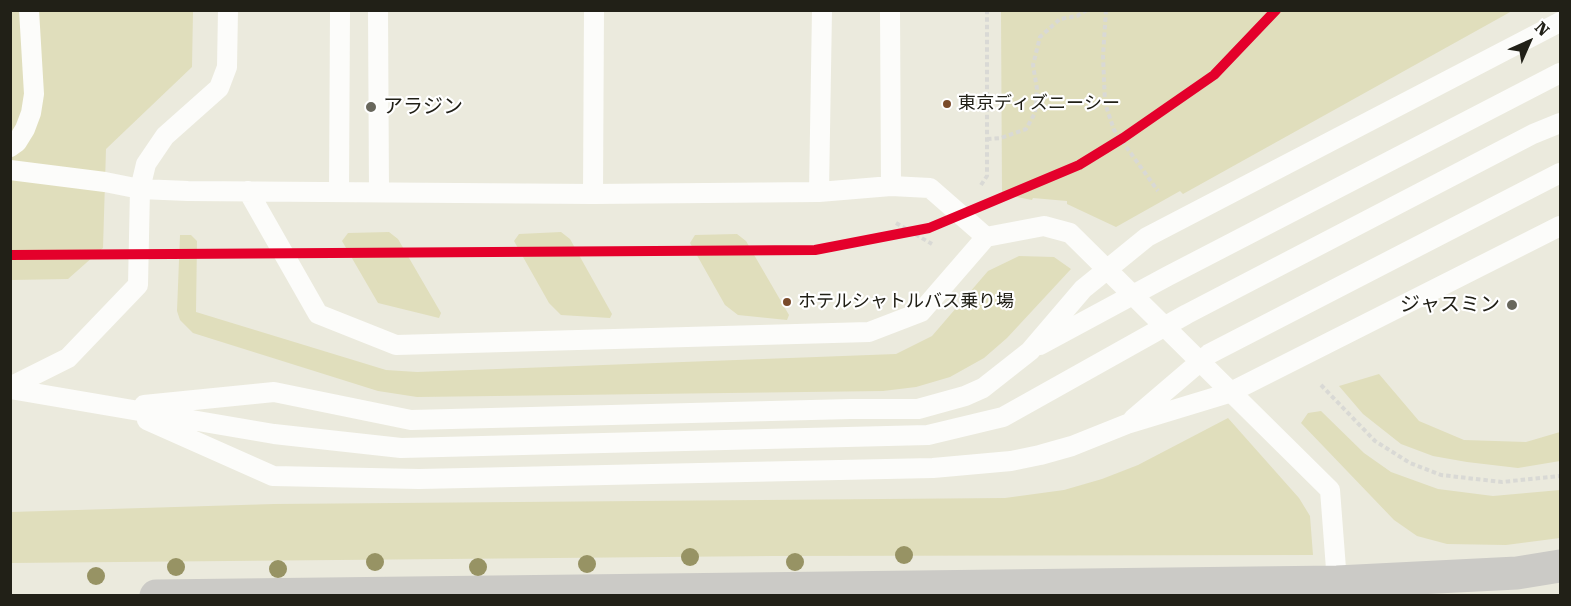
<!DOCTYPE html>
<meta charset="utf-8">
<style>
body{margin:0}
#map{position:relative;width:1571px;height:606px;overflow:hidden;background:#ebeadd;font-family:"Roboto Serif",serif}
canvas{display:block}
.frame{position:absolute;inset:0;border:12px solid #212017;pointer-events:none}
.north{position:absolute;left:1499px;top:12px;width:60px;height:60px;-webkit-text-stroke:4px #fff;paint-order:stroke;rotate:45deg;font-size:16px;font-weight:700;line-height:24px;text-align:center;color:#212017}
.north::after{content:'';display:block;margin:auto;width:21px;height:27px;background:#212017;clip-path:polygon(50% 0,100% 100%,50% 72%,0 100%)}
</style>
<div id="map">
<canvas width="1571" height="606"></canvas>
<div class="frame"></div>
<div class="north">N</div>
</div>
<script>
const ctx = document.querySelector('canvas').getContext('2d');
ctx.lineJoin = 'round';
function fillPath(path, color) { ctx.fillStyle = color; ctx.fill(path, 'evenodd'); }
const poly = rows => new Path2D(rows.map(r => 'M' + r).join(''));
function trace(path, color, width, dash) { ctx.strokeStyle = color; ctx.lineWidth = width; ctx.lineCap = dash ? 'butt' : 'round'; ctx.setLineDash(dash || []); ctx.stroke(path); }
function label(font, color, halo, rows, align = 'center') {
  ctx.font = font + ' "Roboto Serif","Noto Sans JP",serif'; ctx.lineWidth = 4.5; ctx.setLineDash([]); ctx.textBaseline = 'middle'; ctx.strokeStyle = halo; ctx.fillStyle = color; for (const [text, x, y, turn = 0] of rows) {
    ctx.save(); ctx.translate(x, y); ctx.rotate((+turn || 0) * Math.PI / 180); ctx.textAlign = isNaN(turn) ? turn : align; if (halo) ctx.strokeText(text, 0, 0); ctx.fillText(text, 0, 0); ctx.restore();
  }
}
const green = poly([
 [10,11,193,11,192,67,106,149,103,248,68,279,11,280],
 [1001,11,1001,10,1512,11,1183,194,1180,191,1116,227,1067,204,1067,201,1033,198,1032,200,1002,194],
 [389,232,398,239,441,313,439,318,378,303,342,241,348,233],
 [561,232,570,239,612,314,610,318,561,315,549,303,514,241,519,234],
 [737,234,746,241,789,315,787,320,738,315,725,305,690,243,695,235],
 [180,235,191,235,197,241,196,312,386,370,417,372,896,354,932,336,988,271,1019,256,1054,257,1071,269,1007,338,984,358,950,377,916,387,883,391,417,397,378,391,193,333,180,320,177,311],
 [1379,374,1419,421,1464,440,1526,442,1560,432,1560,461,1518,468,1467,462,1433,456,1401,444,1363,414,1339,386],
 [1321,411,1364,453,1391,472,1438,489,1493,496,1560,490,1560,538,1506,545,1447,544,1417,536,1394,520,1301,423,1308,413],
 [1228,418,1299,498,1310,516,1313,555,772,556,11,563,11,512,274,504,1005,498,1064,490,1102,479,1138,465]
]);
const path = poly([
 [1106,10,1103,56,1105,103,1114,130,1158,191],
 [987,139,1001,138,1026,129,1035,113,1037,89,1033,65,1040,37,1060,19,1077,16,1087,10],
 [981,185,987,176,987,10],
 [896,223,932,244],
 [1321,385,1375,441,1410,463,1441,475,1502,482,1560,476]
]);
const lane = poly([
 [378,10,379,192],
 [890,10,891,186],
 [10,147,17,142,25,129,31,113,34,94,29,10],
 [10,170,105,182,140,189,188,191,593,194,819,192,891,186,930,188,986,237,1044,226,1070,233,1330,490,1337,582],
 [248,191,318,314,396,345,869,332,921,312,986,237],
 [339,192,340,10],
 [819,192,822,10],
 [593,194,594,10],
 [1040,345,1168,276,1560,73],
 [10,387,68,358,138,285,140,189,146,164,165,136,219,88,227,67,228,10],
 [10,389,274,434,401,448,928,435,1003,417,1187,314,1533,134,1560,123],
 [144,405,274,392,411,420,851,409,918,409,965,396,983,388,1030,351,1083,289,1147,237,1560,22],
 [1133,419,1209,354,1560,173],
 [147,420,273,476,419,479,933,468,1011,461,1040,455,1072,446,1127,424,1229,393,1560,226]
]);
const secondary = poly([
 [156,596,1337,582,1517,573,1560,566]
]);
const metro1 = poly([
 [10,255,815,250,929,228,1079,165,1123,138,1214,75,1276,10]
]);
const trees = [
 [904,555],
 [690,557],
 [375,562],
 [795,562],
 [587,564],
 [176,567],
 [478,567],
 [278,569],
 [96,576]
];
const markers = [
 [947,104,5,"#7a4b2a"],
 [371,107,6,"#68675c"],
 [787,302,5,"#7a4b2a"],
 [1512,305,6,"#68675c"]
];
const busNames = [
 ["東京ディズニーシー",958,104],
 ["ホテルシャトルバス乗り場",798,302]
];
const poiNames = [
 ["アラジン",383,107],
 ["ジャスミン",1500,305,"right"]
];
fillPath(green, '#e0debc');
trace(path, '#d9d9d5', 4, [4.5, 3]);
trace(lane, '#fcfcfa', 20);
trace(secondary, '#cbcac6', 33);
trace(metro1, '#e4002b', 10);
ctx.fillStyle = '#979364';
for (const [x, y] of trees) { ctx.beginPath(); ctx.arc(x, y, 9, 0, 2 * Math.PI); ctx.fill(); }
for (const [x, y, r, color] of markers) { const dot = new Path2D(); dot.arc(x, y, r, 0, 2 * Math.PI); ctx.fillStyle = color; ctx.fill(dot); trace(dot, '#fff', 2); }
label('18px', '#212017', '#fff', busNames, 'left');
label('20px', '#212017', '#fff', poiNames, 'left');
</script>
